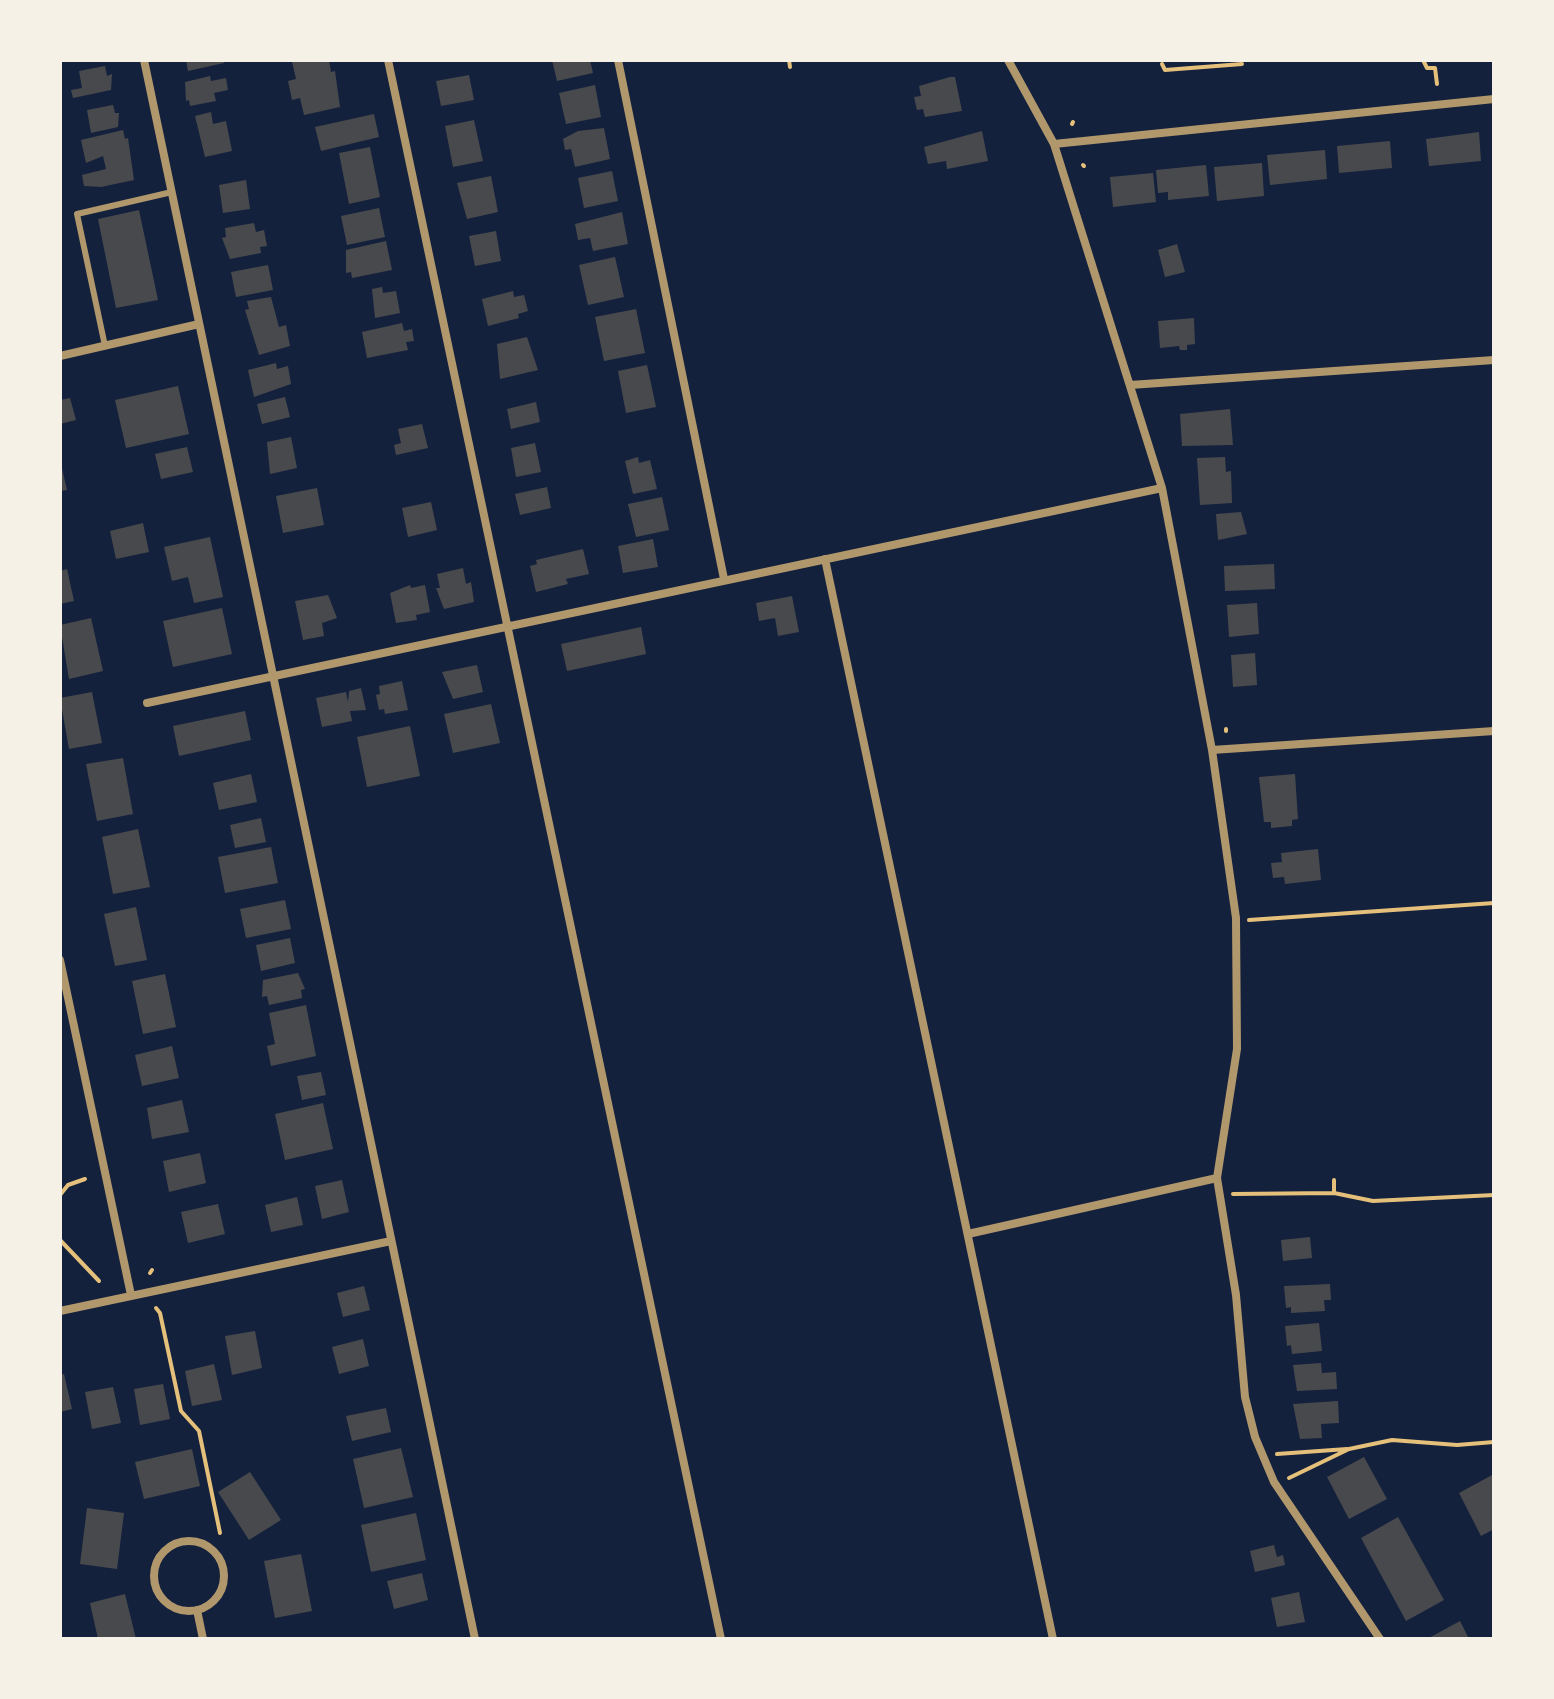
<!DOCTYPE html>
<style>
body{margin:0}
#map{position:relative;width:1554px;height:1699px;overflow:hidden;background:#14213d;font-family:Montserrat,sans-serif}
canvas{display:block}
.frame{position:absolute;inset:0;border:62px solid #f6f1e7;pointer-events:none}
</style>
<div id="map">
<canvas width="1554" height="1699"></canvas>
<div class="frame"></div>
</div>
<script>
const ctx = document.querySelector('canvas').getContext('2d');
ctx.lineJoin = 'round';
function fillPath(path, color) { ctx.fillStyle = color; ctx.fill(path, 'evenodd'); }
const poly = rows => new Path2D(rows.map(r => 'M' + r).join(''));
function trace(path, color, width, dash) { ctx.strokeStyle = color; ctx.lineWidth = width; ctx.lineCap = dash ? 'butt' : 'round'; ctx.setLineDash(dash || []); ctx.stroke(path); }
const building = poly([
 [186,60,224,60,224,63,188,71],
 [302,60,329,60,331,72,335,71,340,107,304,115,300,98,292,100,288,81,296,79,292,62],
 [552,60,590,60,593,73,557,81],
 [105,66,107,76,112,74,111,90,73,98,71,90,82,88,79,71],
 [469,75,474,100,441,106,436,81],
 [210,76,211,81,226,78,228,90,214,93,216,101,190,106,189,100,186,101,185,82],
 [950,77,955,77,962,111,925,117,923,109,917,110,914,97,921,96,919,86],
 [595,85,601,117,566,124,559,93],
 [113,105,115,113,119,113,118,127,91,133,87,110],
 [211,112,213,124,226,121,232,151,205,157,195,116],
 [374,114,379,137,321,151,315,127],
 [474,120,483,161,453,167,445,126],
 [604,128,610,159,575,167,571,149,565,150,563,139,578,131],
 [123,130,125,139,128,138,134,180,101,187,84,186,82,175,106,169,103,156,86,163,81,140],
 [982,131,988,161,947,169,946,161,928,164,924,147],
 [1479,132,1481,161,1429,166,1426,139],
 [1390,141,1392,168,1339,173,1337,146],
 [370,147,380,197,349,204,339,153],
 [1325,150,1327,179,1270,185,1267,155],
 [1262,163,1264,196,1217,201,1214,167],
 [1206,165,1209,196,1168,200,1168,192,1158,193,1156,170],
 [612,171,618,201,584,208,578,178],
 [1153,173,1156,202,1113,207,1110,177],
 [491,176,498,212,467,219,457,183],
 [246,180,250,209,223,213,219,185],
 [379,208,385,237,347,245,341,216],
 [139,210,158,300,116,308,98,219],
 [622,212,628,244,593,251,590,238,578,240,575,224],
 [254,223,256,232,264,230,267,246,260,247,261,253,230,259,222,238,226,237,225,228],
 [496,231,501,261,475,266,469,236],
 [386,241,392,270,352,278,351,272,346,273,346,250],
 [1177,244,1185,272,1165,277,1158,250],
 [615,257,624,297,588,305,579,265],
 [268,265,273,290,236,297,231,272],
 [382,287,383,293,396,291,400,313,375,318,372,289],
 [513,291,514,297,524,295,528,311,518,314,519,318,488,326,482,299],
 [271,297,279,327,286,325,290,346,259,355,245,310,249,309,247,301],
 [636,309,645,353,604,361,595,317],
 [1194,318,1195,344,1187,345,1187,350,1180,350,1179,346,1160,348,1158,321],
 [402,323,404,331,412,329,414,341,406,342,408,350,367,358,362,332],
 [527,337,538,370,500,379,497,344],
 [276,363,277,369,288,366,291,384,254,397,248,370],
 [647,365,656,407,626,413,618,371],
 [178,386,189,434,126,448,115,400],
 [285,397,290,417,262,424,257,404],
 [70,398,76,420,60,424,60,400],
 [536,402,540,422,511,429,507,409],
 [1230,409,1233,445,1182,446,1180,414],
 [422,424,428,448,396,455,394,445,401,443,398,429],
 [291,437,297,468,270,474,267,442],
 [535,443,541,472,516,477,511,448],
 [187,447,193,472,161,479,155,454],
 [638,457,639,463,650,460,657,489,633,494,625,461],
 [1225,457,1226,472,1231,471,1232,503,1200,505,1197,458],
 [61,464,67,490,60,491,60,465],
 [547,487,551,508,520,515,515,494],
 [317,488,324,525,283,533,276,496],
 [662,497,669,530,636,537,628,504],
 [431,502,437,530,408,537,402,508],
 [1241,512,1247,534,1218,540,1216,514],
 [143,523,149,552,116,559,110,531],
 [210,537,223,597,194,603,188,577,172,581,164,547],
 [653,539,658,567,623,573,618,546],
 [583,549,589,574,566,579,568,584,536,592,530,566,537,564,536,560],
 [1274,564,1275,589,1225,591,1224,566],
 [463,568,466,584,471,582,474,602,444,609,436,588,440,588,437,574],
 [67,569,74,601,60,604,60,571],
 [410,585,411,588,425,585,430,612,416,615,417,620,396,623,390,593],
 [328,595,337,618,322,623,324,636,303,640,295,601],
 [792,596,799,632,778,636,775,618,759,621,756,603],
 [1257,603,1259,634,1229,637,1227,605],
 [222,608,232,654,173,667,163,621],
 [91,618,103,671,69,679,60,625],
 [641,627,646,654,567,671,561,644],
 [1255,653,1257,685,1233,687,1231,655],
 [477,665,483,692,453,699,442,672],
 [402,681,408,710,385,714,384,709,379,710,376,695,380,694,379,686],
 [361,688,366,710,350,711,352,721,322,727,316,698,346,692,348,702,349,691],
 [92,692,102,743,69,749,60,698],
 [491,704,500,743,453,753,444,714],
 [245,711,251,740,179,756,173,726],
 [410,726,420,776,367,787,357,737],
 [123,758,133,814,97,821,86,764],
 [251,774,257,802,219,810,213,783],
 [1295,774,1298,819,1292,820,1292,826,1271,828,1271,822,1264,822,1259,777],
 [261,818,266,842,235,848,230,825],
 [138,829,150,887,113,894,102,837],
 [271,847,278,883,225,893,218,857],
 [1318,849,1321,880,1285,884,1284,877,1273,878,1271,863,1282,862,1281,853],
 [285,900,291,929,246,938,240,909],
 [136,907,147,960,115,966,104,914],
 [290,938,295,963,261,971,256,945],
 [298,973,305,989,301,990,302,998,269,1005,267,996,262,997,263,980],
 [165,974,176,1027,143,1034,132,981],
 [306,1005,316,1056,271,1066,267,1046,275,1044,269,1013],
 [172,1046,179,1078,142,1086,135,1055],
 [321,1072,326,1095,302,1100,297,1076],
 [182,1100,189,1132,152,1139,147,1108],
 [323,1103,333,1149,285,1160,275,1114],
 [200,1153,206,1183,169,1192,163,1161],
 [342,1180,349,1212,322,1219,315,1186],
 [297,1197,303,1225,271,1232,265,1205],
 [218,1204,225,1234,188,1243,181,1212],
 [1310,1237,1312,1258,1283,1261,1281,1240],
 [1330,1284,1331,1300,1324,1300,1325,1311,1291,1313,1291,1307,1286,1308,1284,1286],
 [364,1286,370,1310,343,1317,337,1293],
 [1319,1323,1322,1351,1292,1354,1291,1345,1287,1346,1285,1326],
 [255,1331,262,1368,232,1375,225,1336],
 [363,1339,369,1366,339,1374,332,1347],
 [1321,1363,1322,1373,1336,1372,1337,1389,1297,1391,1293,1365],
 [214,1364,222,1400,192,1406,185,1371],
 [64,1374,72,1409,60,1412,60,1375],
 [163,1384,170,1419,140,1425,134,1389],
 [113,1387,121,1423,92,1429,85,1392],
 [1338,1401,1339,1423,1321,1424,1322,1438,1300,1439,1293,1404],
 [386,1408,391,1432,352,1441,346,1416],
 [401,1448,413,1497,364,1508,353,1459],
 [192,1449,200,1486,144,1499,135,1462],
 [1364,1457,1387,1499,1349,1519,1327,1477],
 [250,1472,281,1520,249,1540,218,1492],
 [1494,1474,1494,1529,1481,1536,1459,1493],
 [87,1508,124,1513,117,1569,80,1564],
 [416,1513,426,1560,371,1572,361,1525],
 [1398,1517,1444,1600,1406,1621,1361,1538],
 [1274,1545,1277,1557,1283,1555,1285,1565,1255,1572,1250,1551],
 [301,1554,312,1611,275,1618,264,1561],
 [422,1573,428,1600,394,1609,387,1581],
 [1299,1592,1305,1622,1277,1627,1271,1598],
 [125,1594,136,1639,98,1639,90,1603],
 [1460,1621,1469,1639,1427,1639]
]);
const path = poly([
 [789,60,790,67],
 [1423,60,1427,68,1435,68,1437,84],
 [1162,64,1165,70,1242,64],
 [1072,124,1073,122],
 [1083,165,1084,166],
 [1226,729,1226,731],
 [1249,920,1494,903],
 [1334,1180,1334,1193],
 [1233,1194,1334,1193,1373,1201,1494,1195],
 [60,1195,68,1185,85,1179],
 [60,1240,99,1281],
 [150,1273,152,1270],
 [156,1308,160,1313,181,1411,199,1431,220,1533],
 [1277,1454,1347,1449],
 [1289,1478,1349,1449,1392,1440,1457,1445,1494,1442]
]);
const service = poly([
 [105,346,77,214,172,192]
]);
const minor = poly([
 [144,60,475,1639],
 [388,60,721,1639],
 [618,60,724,579],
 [1008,60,1054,144,1162,488,1212,750,1236,918,1237,1049,1217,1178,1236,1295,1245,1397,1255,1437,1274,1482,1380,1639],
 [1054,144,1494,99],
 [60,356,199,324],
 [1130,385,1494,360],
 [825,559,1053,1639],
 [147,703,1162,488],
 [1212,750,1494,731],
 [60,960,131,1295],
 [968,1234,1217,1178],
 [60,1311,391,1241],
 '154 1576a35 35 0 1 1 70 0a35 35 0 1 1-70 0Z',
 [197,1610,203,1639]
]);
fillPath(building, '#48494c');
trace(path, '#e5c07b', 4);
trace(service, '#b1986c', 6);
trace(minor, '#b1986c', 8);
</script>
